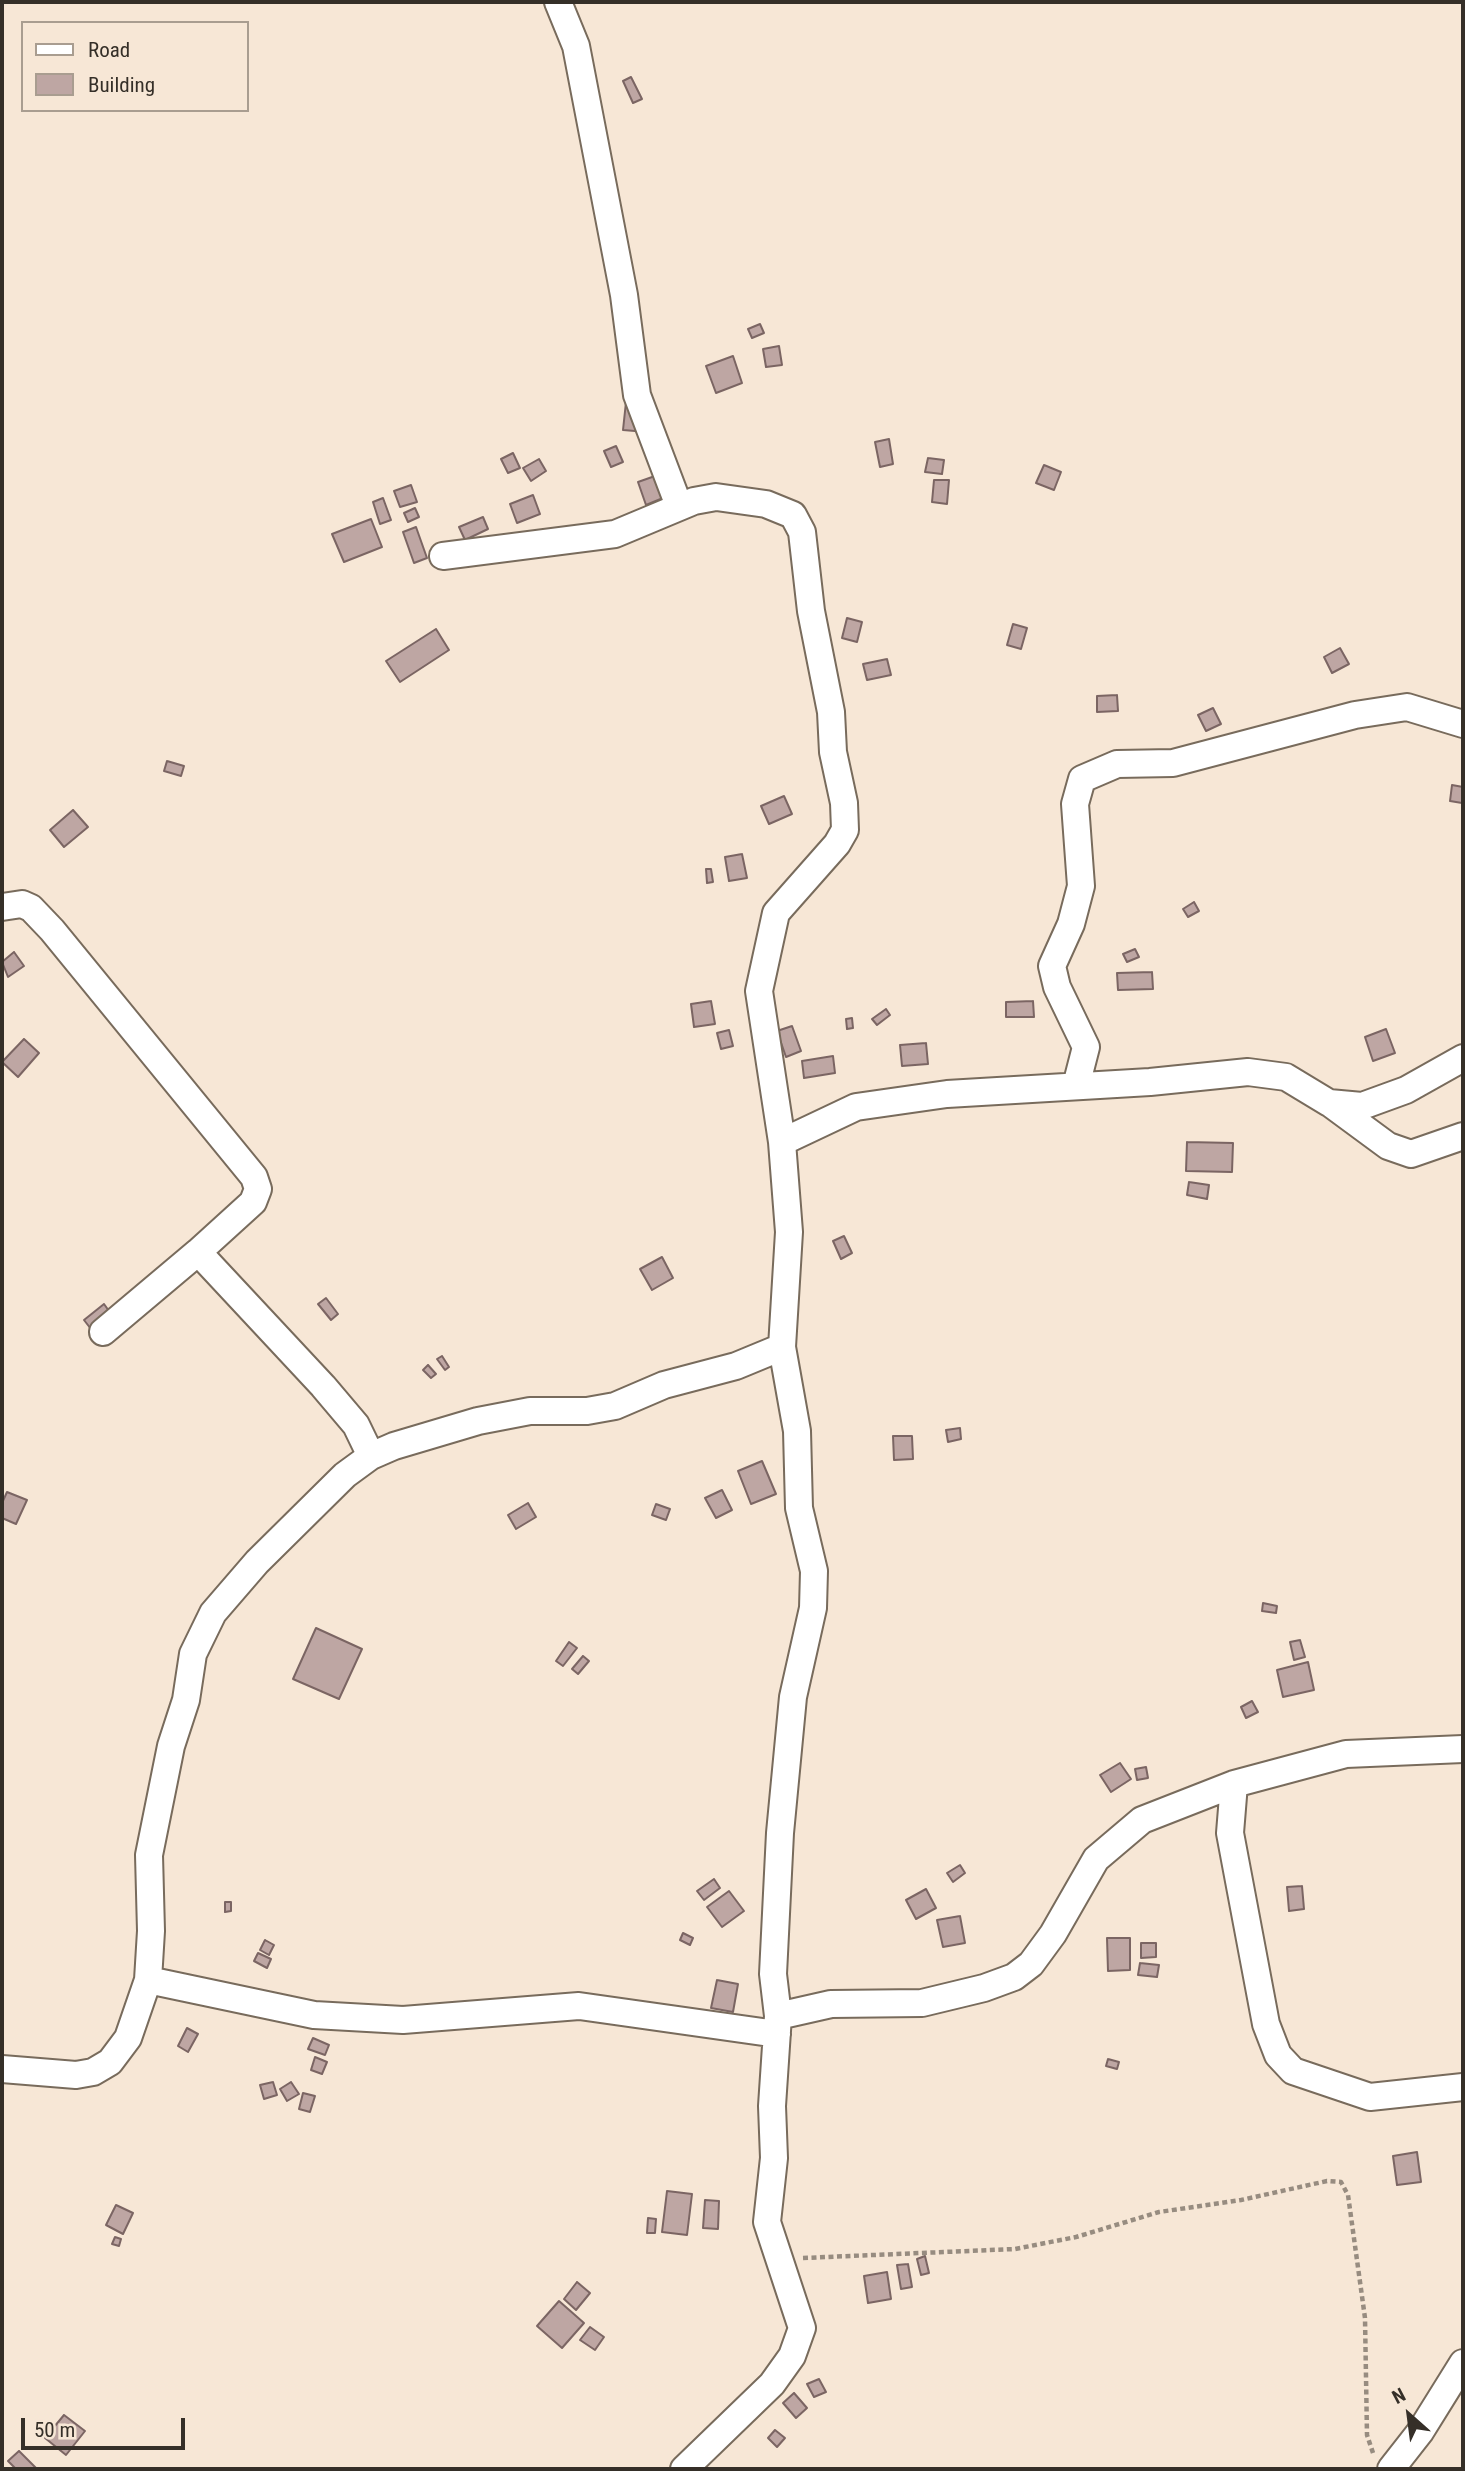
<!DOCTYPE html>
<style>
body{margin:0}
#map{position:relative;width:1465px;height:2471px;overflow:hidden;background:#f7e7d6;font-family:"Roboto Condensed",sans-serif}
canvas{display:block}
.frame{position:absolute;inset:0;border:4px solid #352f28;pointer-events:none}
.legend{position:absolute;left:21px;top:21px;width:228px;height:91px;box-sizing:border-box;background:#f7e7d6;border:2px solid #a99d90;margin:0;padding:9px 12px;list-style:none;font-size:21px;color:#352f28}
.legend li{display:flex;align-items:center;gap:14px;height:35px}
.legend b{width:35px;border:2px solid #a99d90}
.north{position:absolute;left:1374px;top:2380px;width:70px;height:70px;-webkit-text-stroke:5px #f7e7d6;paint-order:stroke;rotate:332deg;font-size:19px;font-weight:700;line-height:28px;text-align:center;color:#352f28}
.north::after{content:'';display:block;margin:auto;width:24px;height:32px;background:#352f28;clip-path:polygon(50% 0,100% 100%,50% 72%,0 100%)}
.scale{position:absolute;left:21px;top:2418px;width:164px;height:32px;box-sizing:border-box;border:4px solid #352f28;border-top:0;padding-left:9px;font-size:21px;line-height:24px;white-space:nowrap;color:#352f28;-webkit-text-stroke:5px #f7e7d6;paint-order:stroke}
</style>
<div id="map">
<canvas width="1465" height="2471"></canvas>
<div class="frame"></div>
<ul class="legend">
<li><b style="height:9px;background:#fff"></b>Road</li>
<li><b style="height:19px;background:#bea6a3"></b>Building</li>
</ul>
<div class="north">N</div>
<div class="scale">50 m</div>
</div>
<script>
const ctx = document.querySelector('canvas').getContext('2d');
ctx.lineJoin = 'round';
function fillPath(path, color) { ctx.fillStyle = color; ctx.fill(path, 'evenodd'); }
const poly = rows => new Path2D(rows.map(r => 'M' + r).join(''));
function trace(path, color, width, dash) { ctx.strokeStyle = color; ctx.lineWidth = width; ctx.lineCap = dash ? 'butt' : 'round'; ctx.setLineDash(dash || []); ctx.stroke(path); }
const building = poly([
 [631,77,642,99,633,103,623,81,631,77],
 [760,324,764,333,752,338,748,329,760,324],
 [779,346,782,365,766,367,763,349,779,346],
 [733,356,742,383,716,393,706,366,733,356],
 [626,402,637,403,635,431,623,430,626,402],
 [889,439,893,464,880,467,875,442,889,439],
 [616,446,623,462,611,467,604,451,616,446],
 [513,453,520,468,508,473,501,459,513,453],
 [928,458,944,460,942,474,925,472,928,458],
 [539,459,546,471,531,481,523,468,539,459],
 [1044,465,1061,472,1054,490,1036,483,1044,465],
 [655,476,663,498,646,505,638,482,655,476],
 [934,480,949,480,947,504,932,502,934,480],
 [411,485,417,502,400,507,394,491,411,485],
 [533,495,540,514,517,523,510,504,533,495],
 [383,498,391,520,380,524,373,502,383,498],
 [415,508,419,517,408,522,404,513,415,508],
 [483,517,488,529,465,540,459,527,483,517],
 [371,519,382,547,344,562,332,534,371,519],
 [416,527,427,558,414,563,403,532,416,527],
 [847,618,862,622,857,642,842,638,847,618],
 [1013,624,1027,628,1021,649,1007,645,1013,624],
 [436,629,449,650,400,682,386,661,436,629],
 [1340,648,1349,664,1332,673,1324,657,1340,648],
 [887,659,891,675,867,680,863,664,887,659],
 [1117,695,1118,711,1097,712,1097,696,1117,695],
 [1213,708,1221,724,1206,731,1198,715,1213,708],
 [167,761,184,766,181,776,164,771,167,761],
 [1452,785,1463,787,1462,803,1450,801,1452,785],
 [784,796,792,814,769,824,761,806,784,796],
 [73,810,88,827,64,847,50,830,73,810],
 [742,854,747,878,729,881,725,857,742,854],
 [706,869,711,869,713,882,707,883,706,869],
 [1194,902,1199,911,1188,917,1183,909,1194,902],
 [1135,949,1139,957,1127,962,1123,954,1135,949],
 [14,952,24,966,8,977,2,962,14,952],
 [1152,972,1153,989,1118,990,1117,973,1152,972],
 [711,1001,715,1024,694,1027,691,1004,711,1001],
 [1033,1001,1034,1017,1006,1017,1006,1002,1033,1001],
 [886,1009,890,1015,877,1025,872,1019,886,1009],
 [852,1018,853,1028,847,1029,846,1019,852,1018],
 [792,1026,801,1051,786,1057,777,1031,792,1026],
 [1386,1029,1395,1053,1373,1061,1365,1037,1386,1029],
 [729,1030,733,1046,721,1049,717,1033,729,1030],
 [24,1039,39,1053,18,1077,2,1062,24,1039],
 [926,1043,928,1064,902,1066,900,1045,926,1043],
 [833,1056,835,1073,804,1078,802,1061,833,1056],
 [1187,1142,1233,1143,1232,1172,1186,1171,1187,1142],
 [1189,1182,1209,1185,1207,1199,1187,1195,1189,1182],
 [844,1236,852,1253,841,1259,833,1241,844,1236],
 [662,1257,673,1278,652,1290,640,1269,662,1257],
 [326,1298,338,1314,331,1320,318,1304,326,1298],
 [104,1304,114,1318,94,1333,84,1320,104,1304],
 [442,1356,449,1367,445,1370,437,1359,442,1356],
 [428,1365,436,1374,431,1378,423,1370,428,1365],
 [960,1428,961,1439,948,1442,946,1430,960,1428],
 [893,1436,912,1436,913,1459,894,1460,893,1436],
 [762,1461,776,1494,751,1504,738,1471,762,1461],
 [722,1490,732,1510,716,1518,705,1498,722,1490],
 [7,1492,27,1500,16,1524,2,1518,2,1503,7,1492],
 [528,1503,536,1517,516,1529,508,1515,528,1503],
 [656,1504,670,1509,666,1520,652,1515,656,1504],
 [1263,1603,1277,1606,1276,1613,1262,1611,1263,1603],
 [316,1628,362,1649,339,1699,293,1679,316,1628],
 [1300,1640,1305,1657,1294,1660,1290,1642,1300,1640],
 [569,1642,577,1648,563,1666,556,1661,569,1642],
 [583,1656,589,1661,578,1674,572,1669,583,1656],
 [1308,1662,1314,1690,1283,1697,1277,1670,1308,1662],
 [1252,1701,1258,1712,1246,1718,1241,1707,1252,1701],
 [1120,1763,1131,1779,1111,1792,1100,1775,1120,1763],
 [1146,1767,1148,1778,1137,1780,1135,1769,1146,1767],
 [960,1865,965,1873,953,1882,947,1873,960,1865],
 [714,1879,720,1888,704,1900,697,1891,714,1879],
 [1302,1886,1304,1909,1289,1911,1287,1887,1302,1886],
 [926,1889,936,1908,916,1919,906,1900,926,1889],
 [729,1891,744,1911,722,1927,707,1907,729,1891],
 [225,1902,231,1902,231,1911,225,1912,225,1902],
 [960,1916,965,1943,943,1947,937,1920,960,1916],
 [683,1933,693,1938,690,1945,680,1940,683,1933],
 [1107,1938,1130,1938,1130,1970,1108,1971,1107,1938],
 [265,1940,274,1945,269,1955,260,1950,265,1940],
 [1141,1943,1156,1943,1156,1957,1141,1958,1141,1943],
 [258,1953,271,1959,267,1968,254,1961,258,1953],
 [1140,1963,1159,1965,1157,1977,1138,1975,1140,1963],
 [717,1980,738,1984,733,2012,711,2008,717,1980],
 [187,2028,198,2034,188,2052,178,2046,187,2028],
 [313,2038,329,2045,325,2055,308,2049,313,2038],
 [315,2057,327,2062,322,2074,311,2070,315,2057],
 [1108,2059,1119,2062,1117,2069,1106,2066,1108,2059],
 [273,2082,277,2095,264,2099,260,2085,273,2082],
 [291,2082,299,2094,287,2101,280,2089,291,2082],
 [303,2093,315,2096,310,2112,299,2109,303,2093],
 [1417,2152,1421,2182,1397,2185,1393,2156,1417,2152],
 [667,2191,692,2194,687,2235,662,2232,667,2191],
 [705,2200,719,2201,718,2229,703,2228,705,2200],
 [116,2205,133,2213,123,2234,106,2225,116,2205],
 [648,2218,656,2219,655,2233,647,2233,648,2218],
 [115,2237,121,2239,119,2246,112,2244,115,2237],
 [925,2256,929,2273,921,2275,917,2259,925,2256],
 [908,2264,912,2287,901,2289,897,2265,908,2264],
 [887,2272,891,2299,868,2303,864,2276,887,2272],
 [577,2282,590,2293,576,2310,564,2299,577,2282],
 [559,2301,584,2323,562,2348,537,2326,559,2301],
 [590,2327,604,2337,595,2350,580,2340,590,2327],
 [819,2379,826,2392,814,2397,807,2384,819,2379],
 [794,2393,807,2408,796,2418,783,2403,794,2393],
 [64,2415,85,2431,66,2455,45,2438,64,2415],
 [775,2430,785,2438,777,2447,768,2438,775,2430],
 [19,2451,37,2469,16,2469,8,2461,19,2451]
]);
const path = poly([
 [803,2258,1015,2249,1076,2237,1159,2212,1241,2200,1327,2181,1341,2182,1348,2195,1365,2318,1367,2435,1374,2456]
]);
const street = poly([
 [558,2,576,46,624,295,637,395,679,506],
 [443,556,615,534,694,501,716,497,766,504,793,515,802,532,811,611,831,712,833,752,844,803,845,830,837,844,776,913,759,991,782,1142,789,1232,782,1347,797,1431,799,1508,814,1571,813,1608,793,1697,780,1833,773,1974,778,2016,772,2106,774,2158,767,2222,802,2328,792,2356,772,2384,684,2469],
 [2,907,22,904,31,908,52,930,254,1177,258,1189,253,1202,198,1252,103,1332],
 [1076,1086,1086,1047,1057,987,1052,966,1071,924,1081,886,1075,804,1082,779,1117,764,1173,763,1355,715,1407,707,1463,724],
 [1331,1104,1388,1146,1411,1154,1463,1136],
 [782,1142,856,1107,947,1094,1150,1082,1248,1072,1286,1077,1329,1103,1362,1106,1406,1090,1463,1058],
 [198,1252,323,1386,356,1425,371,1456],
 [1234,1784,1230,1833,1266,2024,1278,2055,1293,2071,1370,2097,1463,2087],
 [148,1980,314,2015,403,2020,579,2006,777,2034],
 [778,2016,831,2004,922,2003,984,1988,1014,1977,1031,1964,1053,1934,1096,1859,1142,1820,1234,1784,1346,1754,1463,1749],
 [2,2069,76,2075,93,2072,110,2062,128,2038,148,1980,151,1931,149,1855,171,1746,186,1700,193,1654,213,1613,257,1562,345,1475,371,1456,394,1446,478,1421,530,1411,587,1411,615,1406,664,1385,736,1366,782,1347],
 [1391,2469,1420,2432,1463,2363]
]);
fillPath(building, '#bea6a3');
trace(building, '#7b6563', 2);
trace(street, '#786b5c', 30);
trace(path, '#978c80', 4.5, [5, 3.5]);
trace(street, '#fff', 26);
</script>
